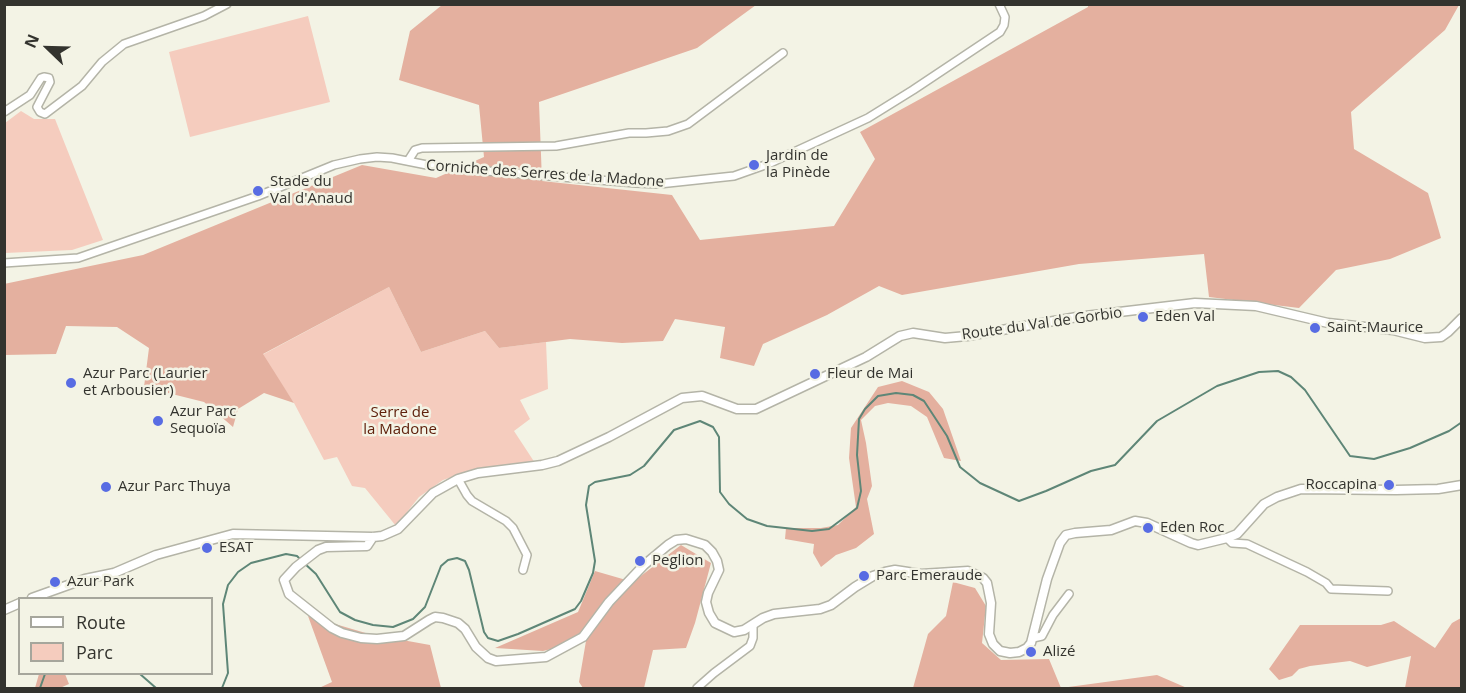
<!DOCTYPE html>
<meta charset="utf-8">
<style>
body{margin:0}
#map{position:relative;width:1466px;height:693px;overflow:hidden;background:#f3f3e5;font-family:"Open Sans",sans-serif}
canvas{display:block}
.frame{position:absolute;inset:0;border:6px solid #33332e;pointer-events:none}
.legend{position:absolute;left:18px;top:597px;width:195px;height:78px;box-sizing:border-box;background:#f3f3e5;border:2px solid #a6a69c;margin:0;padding:8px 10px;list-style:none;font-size:18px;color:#33332e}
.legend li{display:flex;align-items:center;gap:12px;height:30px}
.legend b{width:30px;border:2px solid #a6a69c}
.north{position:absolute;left:18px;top:18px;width:60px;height:60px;-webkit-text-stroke:4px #f3f3e5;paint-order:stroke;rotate:293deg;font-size:16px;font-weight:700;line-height:24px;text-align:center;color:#33332e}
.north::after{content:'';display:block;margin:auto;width:21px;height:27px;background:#33332e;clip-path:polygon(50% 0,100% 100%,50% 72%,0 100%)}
</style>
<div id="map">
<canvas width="1466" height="693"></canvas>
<div class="frame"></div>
<ul class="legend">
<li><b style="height:8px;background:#fff"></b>Route</li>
<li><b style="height:16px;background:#f5ccbe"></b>Parc</li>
</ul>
<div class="north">N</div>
</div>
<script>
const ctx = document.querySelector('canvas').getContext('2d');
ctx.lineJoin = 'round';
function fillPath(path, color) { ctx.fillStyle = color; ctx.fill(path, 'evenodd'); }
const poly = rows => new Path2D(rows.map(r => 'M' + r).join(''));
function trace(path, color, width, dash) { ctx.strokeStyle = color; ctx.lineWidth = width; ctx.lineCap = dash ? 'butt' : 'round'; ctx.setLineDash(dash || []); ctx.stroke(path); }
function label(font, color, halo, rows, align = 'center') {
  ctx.font = font + ' "Open Sans",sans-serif'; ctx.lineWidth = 5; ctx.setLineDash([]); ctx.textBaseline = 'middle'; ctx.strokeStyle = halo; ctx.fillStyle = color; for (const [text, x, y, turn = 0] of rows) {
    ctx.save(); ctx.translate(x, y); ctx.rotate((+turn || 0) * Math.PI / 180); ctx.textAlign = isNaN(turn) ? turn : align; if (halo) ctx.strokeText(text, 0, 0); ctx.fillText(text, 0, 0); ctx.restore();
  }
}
const green = poly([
 [308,16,330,102,190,137,169,52],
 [21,111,34,119,55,119,103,240,72,250,5,253,5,123],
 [389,287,421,352,485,331,499,348,546,342,548,389,520,400,530,419,514,431,535,463,478,468,443,480,419,497,396,526,365,488,352,486,337,457,324,460,294,403,262,355]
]);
const forest = poly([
 [442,5,756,5,697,48,539,102,542,181,672,195,700,240,834,226,875,159,860,132,1088,7,1088,5,1459,5,1445,30,1351,112,1354,149,1428,193,1441,238,1390,259,1336,270,1299,308,1209,297,1204,254,1079,264,902,295,879,286,827,315,763,344,754,366,720,358,725,327,675,319,663,341,622,343,570,339,499,348,485,331,421,352,389,287,263,354,294,403,264,393,238,409,233,427,204,402,144,387,149,348,117,327,66,326,56,354,5,355,4,284,143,255,362,165,436,178,484,157,479,105,399,80,410,31],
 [902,381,929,392,943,409,961,461,944,458,927,417,911,406,888,403,875,406,861,420,866,443,872,486,867,499,874,534,856,548,836,555,821,567,813,553,814,544,785,539,786,528,821,528,838,525,856,507,849,458,851,428,878,387],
 [681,545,711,563,695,623,686,648,653,650,644,688,583,688,579,682,586,641,543,651,495,648,578,612,595,571,633,582],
 [953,582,975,588,986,606,982,643,1001,660,1049,659,1061,688,913,688,928,634,946,616],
 [308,616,369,634,430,645,441,688,319,688,332,682],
 [1461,618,1461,688,1405,688,1411,656,1367,667,1350,661,1310,666,1299,669,1292,676,1279,680,1269,669,1300,625,1381,625,1394,621,1435,648,1452,623],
 [39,674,65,674,69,684,60,688,35,688],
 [1157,675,1187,688,1061,688]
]);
const stream = poly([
 [304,563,316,574,340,612,355,620,373,625,393,627,413,619,425,607,441,566,448,560,457,558,465,561,469,570,484,632,488,638,498,641,518,634,575,609,581,601,593,573,595,561,586,505,589,486,595,482,630,475,644,466,674,430,700,421,713,427,719,437,720,492,729,504,747,519,767,526,812,531,829,529,857,508,861,491,857,455,859,419,865,409,878,396,896,393,913,395,924,401,947,436,960,467,980,483,1019,501,1046,491,1091,471,1115,465,1157,421,1217,386,1259,372,1278,371,1291,377,1305,390,1350,456,1374,459,1410,448,1449,431,1462,422],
 [140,674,156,688],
 [40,688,45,674],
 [222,688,228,673,223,604,228,585,238,572,251,563,286,554,297,556,300,559]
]);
const minor = poly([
 [4,112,30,95,41,78,44,77,49,78,50,82,37,107,40,112,45,114,82,86,102,62,124,44,204,16,227,4],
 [408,161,415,150,422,148,556,146,629,133,646,133,668,131,688,124,783,53],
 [4,263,78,258,258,196,334,165,360,159,377,157,392,158,437,167,636,183,659,184,734,176,768,164,868,118,913,90,1000,32,1004,25,1005,17,999,4],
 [458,479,467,495,472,501,506,521,513,528,527,555,523,570],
 [1227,538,1232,543,1247,544,1307,572,1326,583,1331,589,1388,591],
 [1033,638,1042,636,1053,615,1069,594],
 [697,688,714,673,750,646,753,638,753,625]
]);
const tertiary = poly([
 [373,537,367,546,326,547,318,550,296,567,284,580,289,594,332,628,342,633,361,638,377,639,404,636,429,620,435,617,443,618,458,623,465,629,476,647,488,658,496,661,546,657,583,637,609,602,644,565,668,545,676,540,686,539,705,545,712,552,717,561,719,570,708,593,706,602,709,613,715,623,734,632,744,630,763,618,774,614,820,609,831,605,855,587,873,576,885,572,895,570,921,574,968,571,983,578,987,583,991,603,989,634,993,644,1000,651,1010,653,1019,652,1027,648,1031,643,1047,579,1060,543,1066,535,1075,533,1111,530,1135,521,1147,523,1191,543,1198,545,1227,538,1237,534,1264,504,1277,497,1301,489,1396,490,1438,489,1462,485],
 [32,598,85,579,114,573,156,555,233,534,373,537,382,536,398,529,433,493,458,479,478,473,542,465,558,461,609,437,682,398,702,396,737,409,756,409,866,357,900,336,913,333,945,338,967,336,1077,317,1195,303,1256,306,1328,323,1393,330,1425,338,1441,337,1448,332,1462,318],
 [4,610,20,603]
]);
const markers = [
 [754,165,6,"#586ce3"],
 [258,191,6,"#586ce3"],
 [1143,317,6,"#586ce3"],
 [1315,328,6,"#586ce3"],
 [815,374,6,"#586ce3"],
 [71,383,6,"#586ce3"],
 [158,421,6,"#586ce3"],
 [1389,485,6,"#586ce3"],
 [106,487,6,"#586ce3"],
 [1148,528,6,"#586ce3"],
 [207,548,6,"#586ce3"],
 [640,561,6,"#586ce3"],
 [864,576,6,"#586ce3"],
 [55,582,6,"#586ce3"],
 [1031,652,6,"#586ce3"]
];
const poiNames = [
 ["Jardin de",766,156],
 ["la Pinède",766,173],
 ["Stade du",270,182],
 ["Val d'Anaud",270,199],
 ["Eden Val",1155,317],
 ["Saint-Maurice",1327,328],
 ["Azur Parc (Laurier",83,374],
 ["et Arbousier)",83,391],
 ["Fleur de Mai",827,374],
 ["Azur Parc",170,412],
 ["Sequoïa",170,429],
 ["Roccapina",1377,485,"right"],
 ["Azur Parc Thuya",118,487],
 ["Eden Roc",1160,528],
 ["ESAT",219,548],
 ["Peglion",652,561],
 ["Parc Emeraude",876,576],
 ["Azur Park",67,582],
 ["Alizé",1043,652]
];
const streetNames = [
 ["Corniche des Serres de la Madone",545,174,4],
 ["Route du Val de Gorbio",1042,324,-8]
];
const parkNames = [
 ["Serre de",400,413],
 ["la Madone",400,430]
];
fillPath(green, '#f5ccbe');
fillPath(forest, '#e4b09f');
trace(stream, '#5e8677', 2);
trace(minor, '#b4b4a7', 10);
trace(tertiary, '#b4b4a7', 11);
trace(minor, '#fff', 7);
trace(tertiary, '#fff', 8);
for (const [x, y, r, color] of markers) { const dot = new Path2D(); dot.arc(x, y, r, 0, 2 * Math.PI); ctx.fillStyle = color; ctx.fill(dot); trace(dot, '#f3f3e5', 2); }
label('15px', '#33332e', '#f3f3e5', poiNames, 'left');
label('15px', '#33332e', '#f3f3e5', streetNames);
label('15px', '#5f210c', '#f3f3e5', parkNames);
</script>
